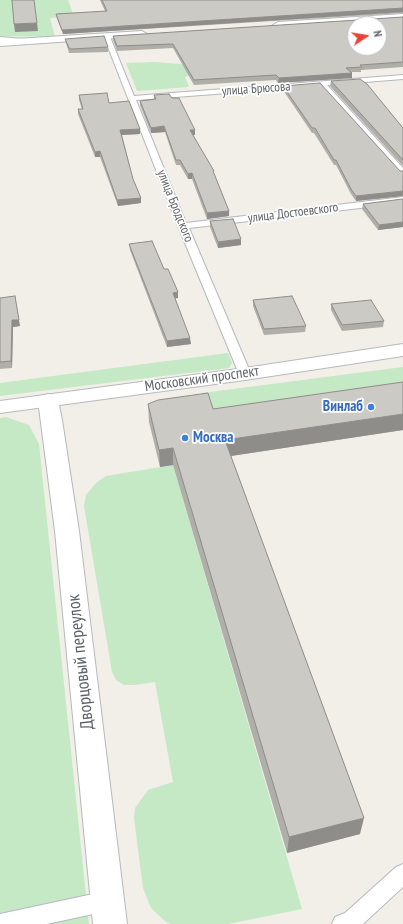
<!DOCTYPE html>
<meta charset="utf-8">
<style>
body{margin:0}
#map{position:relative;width:403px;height:924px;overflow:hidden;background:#f1efe8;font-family:"PT Sans Narrow",sans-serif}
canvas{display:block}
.north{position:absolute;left:347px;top:16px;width:40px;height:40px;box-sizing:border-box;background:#fff;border:1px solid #bfc1c3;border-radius:50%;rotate:78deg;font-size:11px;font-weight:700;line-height:16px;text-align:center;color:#5f6368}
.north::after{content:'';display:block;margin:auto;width:14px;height:18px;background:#ea4335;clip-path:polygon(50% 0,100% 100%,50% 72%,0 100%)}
</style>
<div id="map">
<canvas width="403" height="924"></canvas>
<div class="north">N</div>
</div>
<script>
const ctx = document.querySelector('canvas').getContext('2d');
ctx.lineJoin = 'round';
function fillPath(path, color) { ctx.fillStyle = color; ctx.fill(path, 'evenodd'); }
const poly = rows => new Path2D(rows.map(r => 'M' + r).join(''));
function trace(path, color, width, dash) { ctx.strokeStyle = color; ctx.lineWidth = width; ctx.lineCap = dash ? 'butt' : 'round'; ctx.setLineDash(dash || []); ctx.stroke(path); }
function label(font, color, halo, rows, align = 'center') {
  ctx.font = font + ' "PT Sans Narrow",sans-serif'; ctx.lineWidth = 3.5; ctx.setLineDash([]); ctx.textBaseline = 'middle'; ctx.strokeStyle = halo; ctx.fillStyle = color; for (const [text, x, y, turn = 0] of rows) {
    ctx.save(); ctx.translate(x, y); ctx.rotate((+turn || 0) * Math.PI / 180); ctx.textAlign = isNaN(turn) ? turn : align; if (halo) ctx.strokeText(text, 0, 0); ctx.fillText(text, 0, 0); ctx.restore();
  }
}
const green = poly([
 [0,0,68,0,74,16,50,18,55,37,0,36],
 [155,62,181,64,188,68,193,74,185,77,189,87,137,91,126,63],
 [228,353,232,363,229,368,0,396,0,383],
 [403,367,403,394,211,420,202,393],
 [6,417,29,425,39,444,89,924,0,924,0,418],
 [173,465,302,909,228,924,171,924,166,922,151,908,143,888,134,818,135,808,148,790,173,782,155,682,134,685,124,685,116,680,112,672,84,506,86,495,96,483,106,476]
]);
const lane = poly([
 [107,35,110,37,134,96,403,75,403,79,327,85,403,168,403,176,400,175,320,86,136,100,186,223,403,197,403,203,189,228,251,374,249,376,245,377,241,376,239,374,178,226,104,37,107,35],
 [0,37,23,39,26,41,23,43,0,41,0,37],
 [403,864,403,887,363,924,332,924,335,917,345,913,396,867,403,864],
 [107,891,114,894,117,901,114,908,107,911,47,924,0,924,0,914,107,891]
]);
const street = poly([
 [403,14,403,20,278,28,273,25,278,22,403,14],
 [142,31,147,34,146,36,0,46,0,40,142,31],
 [48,394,55,396,58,400,62,420,79,531,127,924,93,924,55,531,38,400,41,396,48,394]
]);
const secondary = poly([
 [403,344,403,356,245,380,0,413,0,401,245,368,403,344]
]);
const wall = poly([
 [100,0,403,0,403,13,63,34,57,19,56,14,105,11],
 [403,17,403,67,361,70,361,72,352,72,352,78,278,83,276,80,194,85,173,48,117,51,113,40,113,36],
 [65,39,108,47,108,52,71,53,69,53,66,43],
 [331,81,403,128,403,166,330,86],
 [283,86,400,171,403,171,403,196,356,201,351,194,336,165,334,165,314,133,312,133,283,90],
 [79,95,109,103,140,134,122,135,133,179,141,198,141,203,118,206,100,157,95,157,78,114,78,109,82,109,79,100],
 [154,95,195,135,193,135,214,174,229,211,229,216,207,219,192,179,188,179,180,165,176,165,165,132,151,133,140,105,140,101,154,99],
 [403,199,403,227,378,230,362,209,363,204],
 [210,221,241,245,218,248,210,227],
 [129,244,164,269,178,298,175,298,191,344,167,347,130,250],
 [0,298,20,326,13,327,12,368,0,369],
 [253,300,306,326,305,332,264,335,253,306],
 [331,304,384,321,383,327,342,331,331,310],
 [148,404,213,409,403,430,231,456,360,834,287,853,173,465,160,467,149,422]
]);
const shadedWall = poly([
 [403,8,403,12,63,34,62,30],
 [37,23,38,31,15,32,14,24],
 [352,73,352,78,278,83,279,78],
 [164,126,165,132,151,133,151,128],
 [140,129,140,134,121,135,120,130],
 [190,130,195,130,195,135,190,135],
 [100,151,100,157,95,157,95,152],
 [192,173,192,179,188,179,188,174],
 [403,191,403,196,356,201,356,196],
 [141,198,141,203,118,206,117,200],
 [229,211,229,216,207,219,207,213],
 [403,222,403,227,378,230,379,225],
 [241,239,241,245,218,248,218,242],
 [178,292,178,298,173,299,173,293],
 [15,296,20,326,13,327,12,368,11,361,12,320],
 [190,338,191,344,167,347,167,341],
 [403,414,403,430,224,457,225,440],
 [173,448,173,465,160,467,159,450],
 [364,818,360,834,287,853,289,837]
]);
const building = poly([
 [12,0,34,0,37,23,14,24,12,0],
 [102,0,403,0,403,8,62,30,56,14,107,11,102,0],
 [403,17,403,62,360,65,362,67,346,68,352,73,279,78,276,75,194,80,173,44,117,46,113,36,403,17],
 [355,24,379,24,379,48,355,48,355,24],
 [104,36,108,47,71,49,69,48,65,39,104,36],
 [360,79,367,84,403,128,403,160,331,81,360,79],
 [320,83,400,171,403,171,403,191,356,196,351,189,336,160,334,160,315,128,312,128,283,86,320,83],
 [107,93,109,103,129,101,140,129,120,130,133,179,141,198,117,200,100,151,95,152,78,109,83,109,79,95,107,93],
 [169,94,172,98,179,98,195,130,190,130,214,171,213,171,229,211,207,213,192,173,188,174,180,160,176,160,164,126,151,128,140,101,156,99,154,95,169,94],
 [403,199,403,222,379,225,363,204,403,199],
 [233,219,241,239,218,242,210,221,233,219],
 [152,241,164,269,168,269,178,292,173,293,190,338,167,341,129,244,152,241],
 [15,296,19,320,12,320,11,361,0,362,0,298,15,296],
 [292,296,306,326,264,329,253,300,292,296],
 [371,300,384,321,342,325,331,304,371,300],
 [403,382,403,414,225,440,364,818,289,837,173,448,159,450,148,404,158,400,208,393,213,409,403,382]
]);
const markers = [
 [371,407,4,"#3f7fe0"],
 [185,438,4,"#3f7fe0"]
];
const farStreetnames = [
 ["улица Брюсова",256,89,-4],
 ["улица Бродского",175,206,68],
 ["улица Достоевского",293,213,-7]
];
const streetNames = [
 ["Московский проспект",202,379,-8]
];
const shopNames = [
 ["Винлаб",363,407],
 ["Москва",193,438,"left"]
];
const nearStreetnames = [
 ["Дворцовый переулок",81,662,-96]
];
fillPath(green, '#c5e8c5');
trace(lane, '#b5b8bc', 2);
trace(street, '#b5b8bc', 2);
trace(secondary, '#b6babf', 2);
fillPath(lane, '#fff');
fillPath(street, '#fff');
fillPath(secondary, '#fff');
fillPath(wall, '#afaea9');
fillPath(shadedWall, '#8f8d8a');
fillPath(building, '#cccac5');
trace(building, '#8f8d8a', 1);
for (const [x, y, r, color] of markers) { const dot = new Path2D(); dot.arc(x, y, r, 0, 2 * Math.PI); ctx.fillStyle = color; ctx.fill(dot); trace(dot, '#fff', 1.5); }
label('13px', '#5f6368', '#fff', farStreetnames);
label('15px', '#5f6368', '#fff', streetNames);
label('bold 15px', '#366cbe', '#fff', shopNames, 'right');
label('18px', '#5f6368', '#fff', nearStreetnames);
</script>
